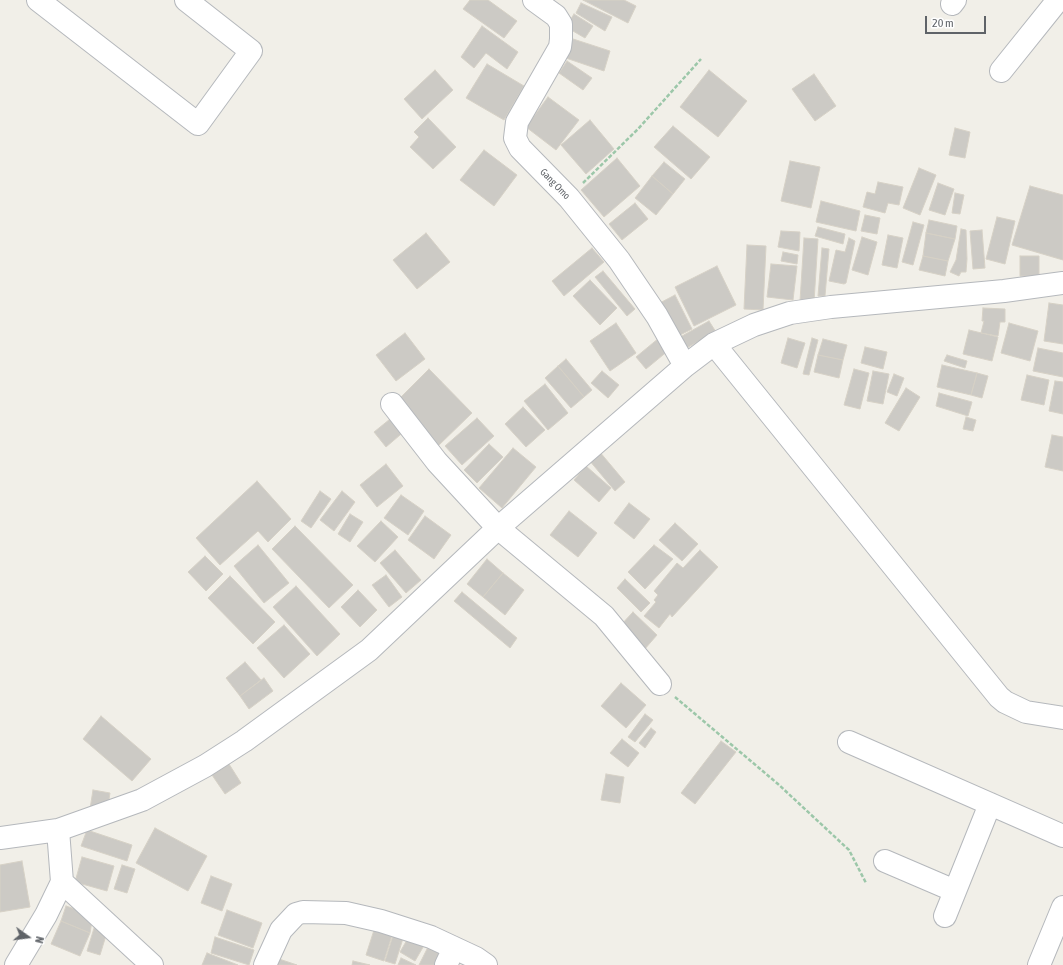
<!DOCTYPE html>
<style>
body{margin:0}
#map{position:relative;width:1063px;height:965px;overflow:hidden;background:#f1efe8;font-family:"Asap Condensed",sans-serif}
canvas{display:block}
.north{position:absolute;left:8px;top:917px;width:40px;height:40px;-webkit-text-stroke:3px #fff;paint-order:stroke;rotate:104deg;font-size:11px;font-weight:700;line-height:16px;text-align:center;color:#5f6368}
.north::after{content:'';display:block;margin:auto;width:14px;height:18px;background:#5f6368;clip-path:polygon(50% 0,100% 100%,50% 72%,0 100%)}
.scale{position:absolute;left:925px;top:16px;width:61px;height:18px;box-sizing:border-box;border:2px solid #5f6368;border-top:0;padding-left:5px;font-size:12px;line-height:14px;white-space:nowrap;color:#5f6368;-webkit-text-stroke:3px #fff;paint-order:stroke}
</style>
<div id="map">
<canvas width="1063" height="965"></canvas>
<div class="north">N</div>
<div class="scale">20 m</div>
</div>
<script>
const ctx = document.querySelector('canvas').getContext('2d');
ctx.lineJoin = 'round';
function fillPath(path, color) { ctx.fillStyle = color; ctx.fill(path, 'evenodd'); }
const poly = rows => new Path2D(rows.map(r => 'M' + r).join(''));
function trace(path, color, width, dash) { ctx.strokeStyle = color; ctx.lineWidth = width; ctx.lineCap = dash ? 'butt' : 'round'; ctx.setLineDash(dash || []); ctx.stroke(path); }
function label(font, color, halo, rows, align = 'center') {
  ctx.font = font + ' "Asap Condensed",sans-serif'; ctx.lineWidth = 3; ctx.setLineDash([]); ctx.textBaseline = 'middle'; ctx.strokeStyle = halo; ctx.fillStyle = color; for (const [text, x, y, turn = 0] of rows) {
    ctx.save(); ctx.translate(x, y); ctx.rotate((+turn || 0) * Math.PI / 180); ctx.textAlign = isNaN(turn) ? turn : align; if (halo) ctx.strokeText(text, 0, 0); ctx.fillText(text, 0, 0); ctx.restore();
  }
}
const building = poly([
 [470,0,488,0,517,21,504,38,463,9,470,0],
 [583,0,624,0,636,6,628,23,583,0],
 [581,3,612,17,605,31,576,13,581,3],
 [574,14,593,26,585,38,566,27,574,14],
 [482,26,518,52,507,69,486,53,474,68,461,57,482,26],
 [567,37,610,51,604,71,560,56,567,37],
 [567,61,592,78,583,90,559,73,567,61],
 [487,64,524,86,504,120,466,98,487,64],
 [435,70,453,90,422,119,404,99,435,70],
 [709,70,747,101,718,137,680,107,709,70],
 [814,74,836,106,815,121,792,89,814,74],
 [548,97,579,120,556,150,526,127,548,97],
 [428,118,456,147,433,169,410,147,419,137,414,132,428,118],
 [590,120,614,149,586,174,561,145,590,120],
 [673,126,710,157,691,179,654,147,673,126],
 [955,128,970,132,965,158,949,155,955,128],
 [484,150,517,175,494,206,460,180,484,150],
 [617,158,640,186,604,217,581,190,617,158],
 [790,161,820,167,811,208,781,201,790,161],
 [664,162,685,179,673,194,652,176,664,162],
 [919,168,936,175,920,215,903,208,919,168],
 [652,176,673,194,656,215,635,198,652,176],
 [878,182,903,187,899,205,888,203,885,213,863,207,867,192,875,194,878,182],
 [938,183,954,189,945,215,929,210,938,183],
 [1030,186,1063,195,1063,260,1012,245,1030,186],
 [955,193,964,195,960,214,952,213,955,193],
 [821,201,860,211,856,231,816,222,821,201],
 [635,203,648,219,622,240,609,224,635,203],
 [865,215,880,218,877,234,861,231,865,215],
 [997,217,1015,221,1005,264,986,259,997,217],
 [929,220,957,226,955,239,926,233,929,220],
 [913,222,924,225,913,265,902,262,913,222],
 [818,227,845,234,843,244,815,236,818,227],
 [961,229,966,230,967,259,966,272,961,272,959,276,950,272,956,260,961,229],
 [982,230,985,268,973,269,970,231,982,230],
 [781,231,800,232,799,251,778,247,781,231],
 [426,233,450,262,417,289,393,260,426,233],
 [926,233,955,239,948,261,923,256,926,233],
 [888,235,903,238,897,268,882,265,888,235],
 [862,237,877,242,868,275,852,270,862,237],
 [804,238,818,239,814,302,800,301,804,238],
 [849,238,855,241,846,283,844,284,829,281,836,250,845,252,849,238],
 [747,245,766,246,763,310,744,309,747,245],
 [592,248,604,262,564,296,552,281,592,248],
 [822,248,829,249,825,296,818,296,822,248],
 [783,252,798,255,797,264,781,261,783,252],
 [923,256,948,261,945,276,919,270,923,256],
 [1020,256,1039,256,1039,276,1020,276,1020,256],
 [771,264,797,266,793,300,767,297,771,264],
 [717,266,736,305,694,326,675,287,717,266],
 [603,271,635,309,627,316,595,277,603,271],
 [590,280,617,308,600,325,573,296,590,280],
 [675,295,692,329,672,339,654,306,675,295],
 [1049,303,1063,305,1063,344,1044,341,1049,303],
 [983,308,1005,309,1005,322,1000,322,998,336,981,333,984,321,982,321,983,308],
 [709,321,716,332,679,352,673,341,709,321],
 [616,323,636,353,610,371,590,341,616,323],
 [1009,323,1038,331,1030,361,1001,353,1009,323],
 [969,330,998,337,992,361,963,354,969,330],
 [405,333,425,359,396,381,376,355,405,333],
 [659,338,669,350,646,369,636,357,659,338],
 [788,338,805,343,797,368,781,363,788,338],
 [812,338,818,340,809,375,803,374,812,338],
 [823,339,847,345,843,360,818,355,823,339],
 [865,347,887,352,883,369,861,363,865,347],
 [1038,348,1063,353,1063,377,1033,371,1038,348],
 [818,355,843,360,839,378,814,372,818,355],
 [947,355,967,361,965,368,944,361,947,355],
 [566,359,592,390,584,397,558,366,566,359],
 [942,365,977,373,971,395,937,387,942,365],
 [558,366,584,397,571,408,545,378,558,366],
 [429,369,472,413,437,447,394,404,429,369],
 [854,369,869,373,860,409,844,405,854,369],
 [602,371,619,385,608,398,591,383,602,371],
 [873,371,889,374,883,404,867,401,873,371],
 [977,373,988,376,982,398,971,395,977,373],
 [894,374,904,378,897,396,887,392,894,374],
 [1027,375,1049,380,1044,405,1021,400,1027,375],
 [1055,381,1063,382,1063,414,1049,411,1055,381],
 [545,384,568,413,548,430,524,401,545,384],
 [906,388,920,397,899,431,885,423,906,388],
 [939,393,972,402,968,416,936,406,939,393],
 [523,407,545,430,526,447,505,424,523,407],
 [395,415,407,429,386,447,374,432,395,415],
 [966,417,976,420,973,431,963,429,966,417],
 [477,418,494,436,462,465,445,446,477,418],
 [1052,435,1063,437,1063,471,1045,467,1052,435],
 [489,444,503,457,477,483,464,470,489,444],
 [513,448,536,467,502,508,479,488,513,448],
 [599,451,625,482,615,491,589,460,599,451],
 [386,464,403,486,377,507,360,485,386,464],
 [586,466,611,488,599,502,574,480,586,466],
 [257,481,291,519,268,542,258,531,220,565,196,538,257,481],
 [320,491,331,499,311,528,301,521,320,491],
 [342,491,355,502,334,531,320,520,342,491],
 [401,495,424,511,408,535,384,518,401,495],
 [629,503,650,519,634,539,614,523,629,503],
 [569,511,597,533,578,557,550,535,569,511],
 [350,514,363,522,350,542,338,534,350,514],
 [425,516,451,535,434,559,408,540,425,516],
 [381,521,398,537,375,562,357,546,381,521],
 [675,523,698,544,682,561,659,540,675,523],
 [295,526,353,585,329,608,272,549,295,526],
 [258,545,289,583,264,603,234,566,258,545],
 [654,545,673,559,645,589,628,572,654,545],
 [395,550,421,580,406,593,380,563,395,550],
 [700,550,718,567,672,617,670,614,659,628,644,616,656,602,654,600,658,595,654,591,677,563,683,568,700,550],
 [205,556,223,574,206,591,188,572,205,556],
 [487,559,503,573,483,597,467,584,487,559],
 [503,573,524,590,505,615,483,597,503,573],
 [386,575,402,597,389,607,372,585,386,575],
 [230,576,275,622,253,644,208,598,230,576],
 [625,579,650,603,641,612,617,588,625,579],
 [296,586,340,634,317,656,273,607,296,586],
 [358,590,377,610,360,627,341,607,358,590],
 [462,592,517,638,510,648,454,601,462,592],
 [633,612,657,635,644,650,619,627,633,612],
 [284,625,310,654,284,678,257,648,284,625],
 [245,662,261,680,240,696,226,678,245,662],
 [264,678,273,691,249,709,240,696,264,678],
 [621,683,646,705,626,728,601,706,621,683],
 [645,714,653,720,635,742,628,737,645,714],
 [101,716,151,759,132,781,83,739,101,716],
 [651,728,656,732,645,748,639,743,651,728],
 [622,739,639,753,628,767,610,753,622,739],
 [721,741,736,752,695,804,681,793,721,741],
 [229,764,241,783,225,794,212,775,229,764],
 [606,774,624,777,620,803,601,800,606,774],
 [93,790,110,793,107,812,90,809,93,790],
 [155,828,207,856,188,891,136,863,155,828],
 [87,830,132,845,127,861,81,846,87,830],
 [82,857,114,866,107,891,75,882,82,857],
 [22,861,30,907,0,912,0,865,22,861],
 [122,865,135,869,127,893,114,889,122,865],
 [211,876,232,884,222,911,201,903,211,876],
 [66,906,93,915,90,933,61,921,66,906],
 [227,910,262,923,253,948,218,935,227,910],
 [61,921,90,933,80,956,51,944,61,921],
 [95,925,108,929,100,955,87,951,95,925],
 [375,927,393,932,384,961,366,955,375,927],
 [395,929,405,932,395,964,385,961,395,929],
 [411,933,426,942,415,961,400,952,411,933],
 [215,937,254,950,249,965,211,953,215,937],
 [429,945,450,956,445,965,419,965,429,945],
 [207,953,238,965,202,965,207,953],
 [401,958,416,965,398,965,401,958],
 [279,959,297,965,277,965,279,959],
 [353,961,370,965,352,965,353,961]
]);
const path = poly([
 [583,183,638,129,701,59],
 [675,697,778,784,849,850,866,883]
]);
const street = poly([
 [38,0,198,124,251,51,186,0],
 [534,0,556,16,561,24,561,39,560,47,517,122,515,138,520,148,569,198,619,260,657,316,685,366],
 [952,4,955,0],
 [1001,71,1058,0],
 [714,344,999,697,1005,702,1026,712,1063,718],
 [392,404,437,462,498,528,604,616,660,684],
 [849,742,1063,836],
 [0,838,58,830,142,800,205,766,244,741,369,650,498,528,685,366,714,344,754,325,790,313,831,307,1004,291,1063,283],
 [885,861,955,891],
 [62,882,152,965],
 [945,916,990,804],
 [16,965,46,915,62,882,58,830],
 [265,965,281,930,296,914,303,912,346,913,381,921,431,937,476,958,486,965],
 [446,965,454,948],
 [1039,965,1063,907]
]);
const streetNames = [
 ["Gang Omo",555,184,46]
];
fillPath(building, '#cccac5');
trace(building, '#d6d1c6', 1);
trace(street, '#b5b8bc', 24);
trace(path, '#9cc7a9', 2.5, [4, 2]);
trace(street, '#fff', 22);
label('10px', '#5f6368', '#fff', streetNames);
</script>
